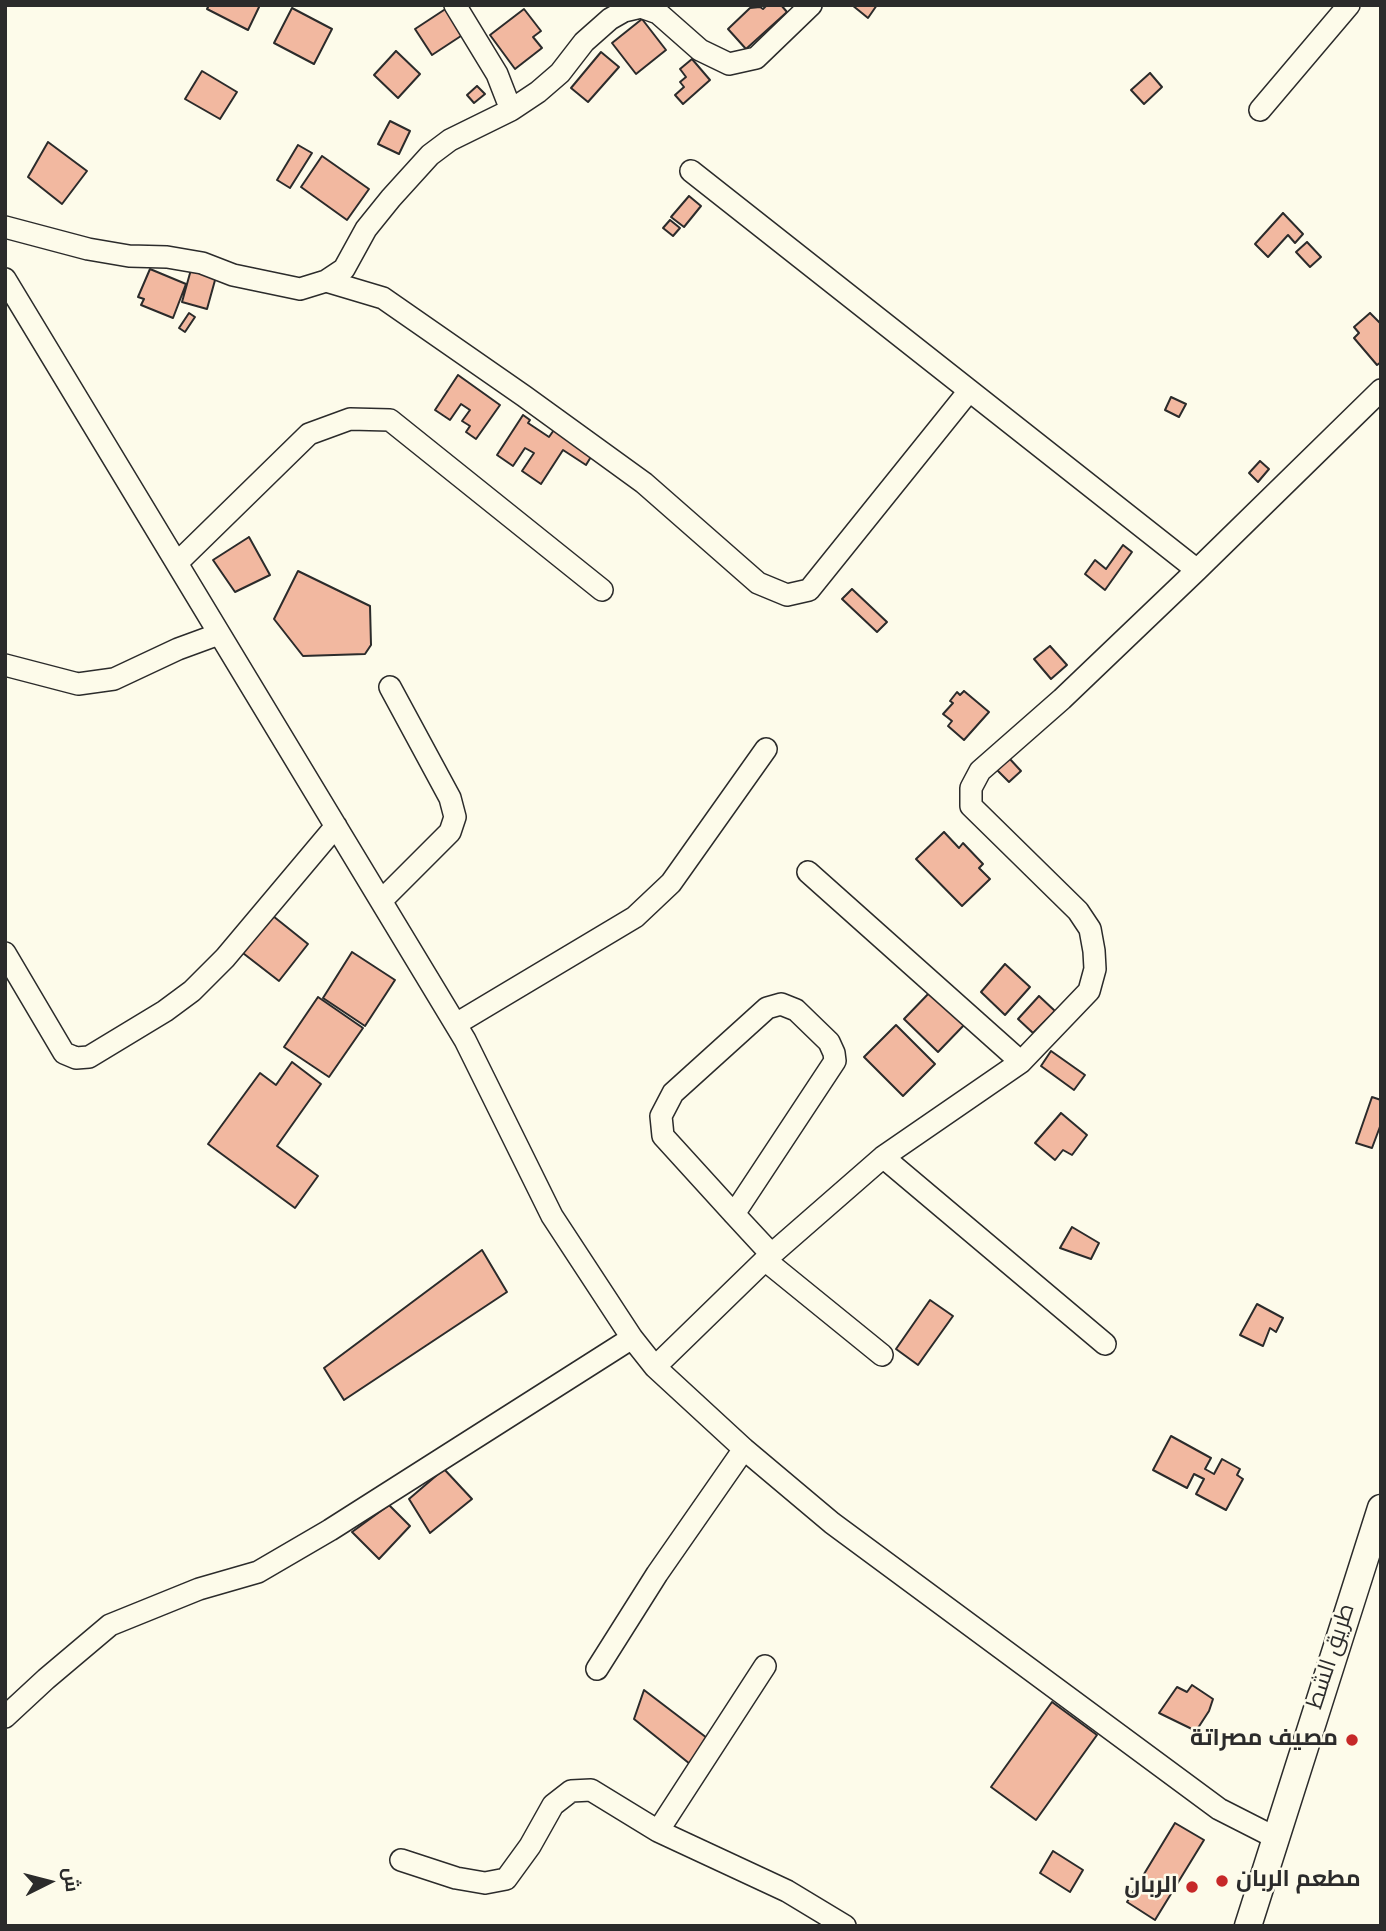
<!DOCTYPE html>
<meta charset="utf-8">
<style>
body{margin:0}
#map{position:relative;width:1386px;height:1931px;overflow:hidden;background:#fdfbea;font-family:Spectral,Cairo,serif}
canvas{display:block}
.frame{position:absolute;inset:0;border:7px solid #2b2b2b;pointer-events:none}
.north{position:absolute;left:14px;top:1847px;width:70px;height:70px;-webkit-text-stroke:5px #fdfbea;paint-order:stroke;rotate:84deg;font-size:19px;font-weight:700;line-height:28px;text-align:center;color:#2b2b2b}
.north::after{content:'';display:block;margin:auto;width:24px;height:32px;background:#2b2b2b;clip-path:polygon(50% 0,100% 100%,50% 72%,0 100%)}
</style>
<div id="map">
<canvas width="1386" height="1931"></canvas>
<div class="frame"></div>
<div class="north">ش</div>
</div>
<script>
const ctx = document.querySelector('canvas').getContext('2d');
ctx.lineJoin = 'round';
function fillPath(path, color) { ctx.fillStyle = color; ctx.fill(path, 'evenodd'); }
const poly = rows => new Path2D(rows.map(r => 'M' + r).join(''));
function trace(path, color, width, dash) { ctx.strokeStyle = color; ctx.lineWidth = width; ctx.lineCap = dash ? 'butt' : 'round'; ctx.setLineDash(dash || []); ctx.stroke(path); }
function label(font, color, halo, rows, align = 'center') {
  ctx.font = font + ' Spectral,Cairo,serif'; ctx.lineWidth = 5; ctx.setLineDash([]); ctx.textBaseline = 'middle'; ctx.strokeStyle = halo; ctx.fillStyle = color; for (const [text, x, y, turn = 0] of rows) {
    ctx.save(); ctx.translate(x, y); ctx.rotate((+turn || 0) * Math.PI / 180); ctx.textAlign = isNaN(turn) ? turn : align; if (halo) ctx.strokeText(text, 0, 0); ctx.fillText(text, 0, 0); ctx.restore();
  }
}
const building = poly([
 [209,5,260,5,248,30,207,9,209,5],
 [767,5,781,5,787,12,746,49,728,29,750,8,760,7,763,9,767,5],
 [852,5,877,5,868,18,852,5],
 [292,8,332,29,314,64,274,43,292,8],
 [447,8,464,34,432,55,415,29,447,8],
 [524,9,541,31,533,37,542,48,515,69,490,35,524,9],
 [642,19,666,50,636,74,612,43,642,19],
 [396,51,420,74,398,98,374,75,396,51],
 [601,52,619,67,588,102,571,88,601,52],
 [692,59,710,80,683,104,675,95,684,87,680,82,686,77,680,69,692,59],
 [202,71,237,92,220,119,185,99,202,71],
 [1150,73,1162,87,1144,104,1131,90,1150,73],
 [477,86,485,94,474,103,467,95,477,86],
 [390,121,410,131,399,154,378,144,390,121],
 [48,142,87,171,62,204,28,177,48,142],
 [298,145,312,153,290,188,277,180,298,145],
 [322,156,369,189,347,220,301,187,322,156],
 [689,196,701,206,684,227,671,217,689,196],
 [1283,213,1303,234,1295,243,1288,235,1268,257,1255,244,1283,213],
 [670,220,680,228,673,236,663,228,670,220],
 [1307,242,1321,257,1310,267,1296,252,1307,242],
 [192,266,217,273,207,309,182,302,192,266],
 [150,269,186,284,173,318,141,305,144,299,138,297,150,269],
 [189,313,195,317,185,332,179,328,189,313],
 [1370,313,1381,324,1381,362,1377,365,1354,338,1359,333,1354,327,1370,313],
 [458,375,500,405,476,439,466,432,470,426,462,421,470,410,461,404,450,420,435,410,458,375],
 [1171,397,1186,404,1179,417,1165,410,1171,397],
 [523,415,530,420,528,423,549,437,556,427,594,452,586,465,563,450,541,484,522,471,534,453,525,448,513,466,497,455,523,415],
 [1260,461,1269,469,1258,482,1249,473,1260,461],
 [249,537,270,575,235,592,213,560,249,537],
 [1123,545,1132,552,1105,590,1085,574,1095,560,1106,569,1123,545],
 [298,571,370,606,371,645,365,654,303,656,274,619,298,571],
 [852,589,887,622,877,632,842,599,852,589],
 [1050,646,1067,665,1051,679,1034,659,1050,646],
 [964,691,989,712,964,740,948,726,952,721,943,714,953,703,950,701,957,692,960,695,964,691],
 [1009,758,1021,771,1009,782,997,770,1009,758],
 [944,832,959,848,963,843,983,864,979,868,990,879,962,906,916,859,944,832],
 [268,912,308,944,279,981,239,950,268,912],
 [352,952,395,980,365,1026,323,998,352,952],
 [1005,964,1030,987,1005,1015,981,992,1005,964],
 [931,991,965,1024,938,1052,904,1019,931,991],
 [1039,996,1055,1011,1033,1033,1018,1019,1039,996],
 [318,997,363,1028,329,1077,284,1047,318,997],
 [896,1025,935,1064,903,1096,864,1057,896,1025],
 [1051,1051,1085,1075,1074,1090,1041,1066,1051,1051],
 [292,1062,321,1084,277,1146,318,1176,295,1208,208,1144,260,1073,276,1085,292,1062],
 [1372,1097,1381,1100,1381,1124,1372,1148,1356,1143,1372,1097],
 [1061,1113,1087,1135,1072,1155,1063,1150,1055,1160,1035,1143,1061,1113],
 [1072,1227,1099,1243,1091,1259,1060,1248,1072,1227],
 [482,1250,507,1292,344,1400,324,1368,482,1250],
 [930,1300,953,1316,918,1365,896,1349,930,1300],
 [1257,1304,1283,1318,1276,1332,1270,1328,1263,1346,1240,1335,1257,1304],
 [1171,1436,1211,1458,1205,1469,1214,1474,1222,1459,1240,1469,1237,1475,1243,1479,1226,1510,1196,1494,1204,1479,1194,1474,1187,1488,1153,1470,1171,1436],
 [444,1469,472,1499,430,1533,409,1499,444,1469],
 [389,1505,410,1526,379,1559,352,1532,389,1505],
 [1192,1685,1213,1699,1209,1711,1196,1731,1159,1713,1177,1687,1187,1692,1192,1685],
 [644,1690,707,1738,690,1764,634,1719,644,1690],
 [1052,1702,1097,1735,1036,1820,991,1787,1052,1702],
 [1175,1823,1204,1840,1155,1920,1127,1902,1175,1823],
 [1053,1851,1083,1870,1070,1892,1040,1873,1053,1851]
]);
const minor = poly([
 [511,110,538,92,560,73,584,42,610,19,624,11,641,7,658,13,700,50,729,64,756,58,811,5],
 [1260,110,1349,5],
 [691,171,1197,570],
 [5,227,88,249,129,256,167,257,202,263,233,275,300,289,326,281,344,269,366,229,391,198,430,155,450,140,511,110,497,74,455,5],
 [5,279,465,1040,552,1216,632,1338,655,1367,744,1449,832,1523,1219,1809,1276,1838],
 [326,281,383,298,524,396,644,483,758,583,787,595,809,590,969,391],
 [177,563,309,434,350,419,390,420,602,590],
 [5,665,78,684,114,679,178,649,219,634],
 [808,872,1021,1062],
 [381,901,450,832,455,817,450,798,390,687],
 [5,953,64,1053,76,1058,89,1057,165,1011,192,991,225,958,336,826],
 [456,1024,635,917,671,883,766,749],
 [883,1157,1105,1344],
 [734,1214,835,1061,834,1053,829,1042,796,1010,781,1004,767,1008,673,1093,661,1116,663,1136,734,1214,772,1255],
 [765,1260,882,1355],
 [655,1367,765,1260,883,1157,1021,1062,1089,991,1095,969,1094,951,1090,929,1078,911,971,806,971,788,980,771,1062,699,1197,570,1381,390],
 [597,1669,657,1574,744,1449],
 [5,1717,46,1679,110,1625,199,1589,258,1572,330,1530,632,1338],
 [658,1831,765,1666],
 [401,1860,456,1878,485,1883,506,1879,530,1846,553,1805,571,1791,591,1790,658,1831,787,1891,845,1926]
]);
const major = poly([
 [1248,1926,1381,1508]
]);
const markers = [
 [1352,1740,7,"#c62828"],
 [1222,1881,7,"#c62828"],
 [1192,1887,7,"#c62828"]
];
const streetNames = [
 ["طريق الشط",1333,1657,-72]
];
const poiNames = [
 ["مصيف مصراتة",1338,1740],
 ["مطعم الربان",1236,1881,"left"],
 ["الربان",1178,1887]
];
fillPath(building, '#f2b8a0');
trace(building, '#2b2b2b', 2);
trace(minor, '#2b2b2b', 24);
trace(major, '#2b2b2b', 29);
trace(minor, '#fdfbea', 21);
trace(major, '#fdfbea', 26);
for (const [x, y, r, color] of markers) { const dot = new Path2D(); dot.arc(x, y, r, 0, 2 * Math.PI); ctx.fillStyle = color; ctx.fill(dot); trace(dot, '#fdfbea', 2.5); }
label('23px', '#2b2b2b', '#fdfbea', streetNames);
label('bold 23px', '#2b2b2b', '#fdfbea', poiNames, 'right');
</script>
